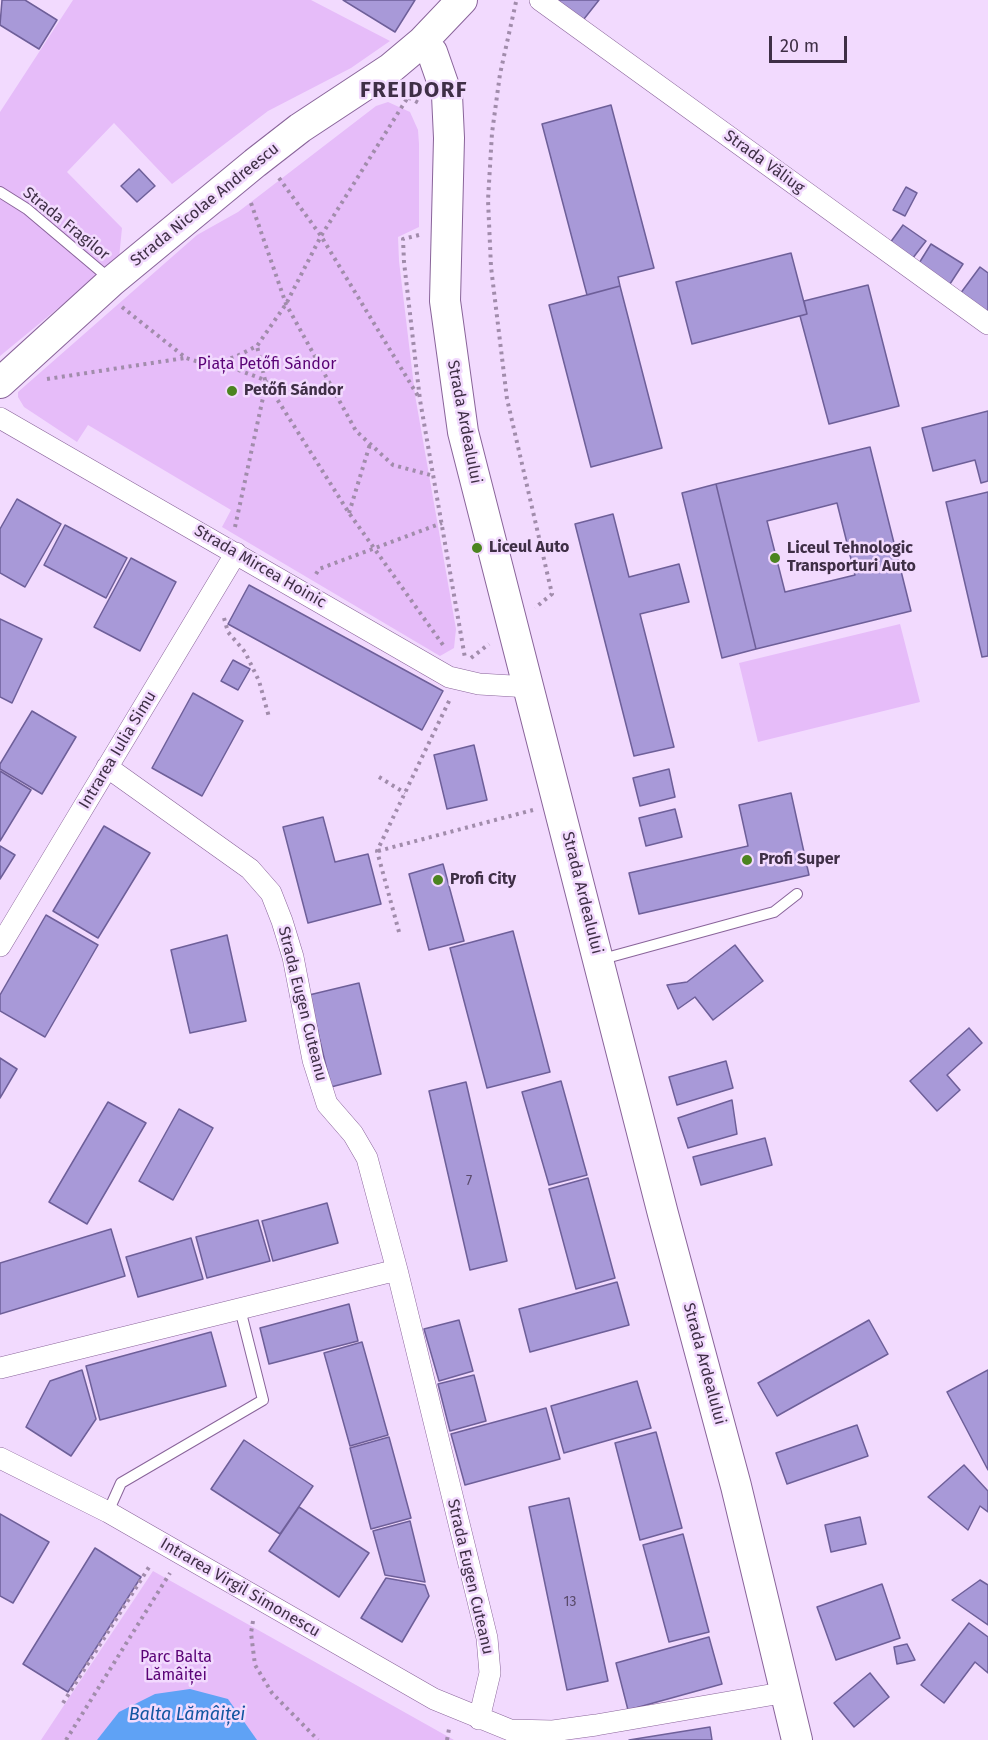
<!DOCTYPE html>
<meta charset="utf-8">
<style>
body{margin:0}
#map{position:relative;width:988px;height:1740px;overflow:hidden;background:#f2dafe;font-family:"Fira Sans",sans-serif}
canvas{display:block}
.scale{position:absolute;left:769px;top:36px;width:78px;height:27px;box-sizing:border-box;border:3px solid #3f2f46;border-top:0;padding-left:8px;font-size:18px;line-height:21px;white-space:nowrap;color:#3f2f46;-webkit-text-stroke:4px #f2dafe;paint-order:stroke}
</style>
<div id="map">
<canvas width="988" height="1740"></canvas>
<div class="scale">20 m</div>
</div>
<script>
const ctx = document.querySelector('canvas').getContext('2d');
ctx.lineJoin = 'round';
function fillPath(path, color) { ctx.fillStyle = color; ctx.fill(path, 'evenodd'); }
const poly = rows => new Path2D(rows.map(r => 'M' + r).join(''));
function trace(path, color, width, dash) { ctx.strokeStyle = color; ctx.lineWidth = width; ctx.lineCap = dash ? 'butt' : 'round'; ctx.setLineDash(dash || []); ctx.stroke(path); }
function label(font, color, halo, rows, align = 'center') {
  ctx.font = font + ' "Fira Sans",sans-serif'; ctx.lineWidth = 5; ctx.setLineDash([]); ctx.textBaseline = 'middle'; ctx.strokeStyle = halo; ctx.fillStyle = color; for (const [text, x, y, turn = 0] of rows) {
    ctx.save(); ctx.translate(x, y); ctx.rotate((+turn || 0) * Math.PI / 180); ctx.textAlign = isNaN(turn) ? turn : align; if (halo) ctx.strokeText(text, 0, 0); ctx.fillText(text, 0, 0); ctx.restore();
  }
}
const green = poly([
 [73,0,311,0,390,41,351,68,268,111,172,184,114,123,67,172,122,228,119,258,0,356,0,112],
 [388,102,410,112,418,130,419,144,419,227,398,237,399,261,415,395,456,629,454,648,440,656,222,527,231,510,88,425,77,442,24,407,18,397,18,392,197,235,238,212,376,106],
 [900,624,920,702,758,742,739,663],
 [153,1571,454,1740,41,1740]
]);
const water = poly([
 [190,1689,228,1699,257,1740,97,1740,119,1712,155,1694]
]);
const building = poly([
 [2,0,25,0,57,20,39,49,0,25,2,0],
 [343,0,415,0,395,32,343,0],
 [550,0,599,0,580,24,550,0],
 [611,105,654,268,618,277,620,286,587,295,542,124,611,105],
 [139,169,155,186,137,202,121,186,139,169],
 [906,187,917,193,905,216,893,210,906,187],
 [903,225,926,241,909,263,887,247,903,225],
 [931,244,963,264,948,287,916,268,931,244],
 [791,253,807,314,692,344,676,282,791,253],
 [980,267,988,273,988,315,960,294,980,267],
 [868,285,899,406,829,424,800,316,807,314,804,301,868,285],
 [620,286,662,448,591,467,549,305,620,286],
 [988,411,988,481,981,483,975,460,933,471,922,428,988,411],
 [870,447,911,611,756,649,716,484,870,447],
 [837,503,855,575,785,592,767,521,837,503],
 [716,484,756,649,722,658,682,493,716,484],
 [988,492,988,656,982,657,946,502,988,492],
 [17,499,61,524,25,587,0,573,0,529,17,499],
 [613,514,629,577,679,564,689,602,640,614,674,747,634,756,575,524,613,514],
 [65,525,127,558,106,598,44,565,65,525],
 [131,558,176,582,140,651,94,627,131,558],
 [249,585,443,691,422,730,228,624,249,585],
 [0,619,42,639,12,703,0,697,0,619],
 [233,660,250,669,238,690,221,681,233,660],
 [193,693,243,721,202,796,152,768,193,693],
 [32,711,76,737,42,794,0,769,0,764,32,711],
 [474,745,487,800,447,809,434,755,474,745],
 [669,769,675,797,640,806,633,778,669,769],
 [0,771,31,790,0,841,0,771],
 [791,793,809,875,639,914,629,873,748,846,739,805,791,793],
 [675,809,682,837,646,846,639,818,675,809],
 [323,817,335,862,368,854,381,904,308,923,283,827,323,817],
 [104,826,150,853,98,938,53,911,104,826],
 [0,846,15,855,0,879,0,846],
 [443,864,464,941,429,950,409,874,443,864],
 [46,915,98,945,45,1037,0,1011,0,995,46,915],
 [513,931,550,1072,487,1088,450,948,513,931],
 [227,935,246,1021,190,1033,171,950,227,935],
 [735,945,763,981,713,1020,695,997,678,1009,667,985,687,982,735,945],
 [359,983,381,1074,331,1087,309,995,359,983],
 [969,1028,982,1043,947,1075,960,1090,937,1111,910,1081,969,1028],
 [0,1058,17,1069,0,1098,0,1058],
 [726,1061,733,1088,677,1105,669,1077,726,1061],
 [561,1081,587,1175,549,1185,522,1092,561,1081],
 [466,1082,507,1261,470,1270,429,1091,466,1082],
 [732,1100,737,1134,688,1148,678,1118,732,1100],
 [108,1102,146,1123,87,1224,49,1202,108,1102],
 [179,1109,213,1128,173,1200,139,1181,179,1109],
 [765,1138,772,1165,701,1185,693,1157,765,1138],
 [588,1178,615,1278,576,1289,549,1189,588,1178],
 [327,1203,338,1243,273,1261,262,1221,327,1203],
 [258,1220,270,1261,207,1278,196,1237,258,1220],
 [111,1229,125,1276,0,1314,0,1263,111,1229],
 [191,1238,203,1279,138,1297,126,1257,191,1238],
 [617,1282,629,1325,530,1352,519,1309,617,1282],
 [349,1304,358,1341,269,1364,260,1328,349,1304],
 [459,1320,473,1371,439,1381,424,1329,459,1320],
 [869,1320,888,1354,777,1416,758,1383,869,1320],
 [211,1332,226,1386,100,1420,86,1366,211,1332],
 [362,1342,388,1435,350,1446,324,1353,362,1342],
 [82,1370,96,1419,71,1456,26,1427,50,1381,82,1370],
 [988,1370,988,1470,947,1392,988,1370],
 [474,1375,486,1421,450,1431,438,1384,474,1375],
 [637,1381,651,1428,564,1453,551,1406,637,1381],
 [546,1408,560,1459,465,1485,451,1434,546,1408],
 [857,1425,868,1456,787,1484,776,1453,857,1425],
 [656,1432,682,1528,640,1540,615,1443,656,1432],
 [389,1437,411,1518,371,1529,350,1448,389,1437],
 [244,1440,313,1486,280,1534,211,1489,244,1440],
 [964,1465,988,1491,988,1512,980,1506,968,1530,928,1497,964,1465],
 [569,1498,608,1681,567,1690,529,1507,569,1498],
 [299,1507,369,1553,339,1597,269,1551,299,1507],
 [0,1514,49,1542,13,1603,0,1596,0,1514],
 [860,1517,866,1544,831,1552,825,1525,860,1517],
 [410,1521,425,1582,385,1575,373,1531,410,1521],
 [683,1534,709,1632,669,1642,643,1545,683,1534],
 [95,1548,141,1577,68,1692,23,1664,95,1548],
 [386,1578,425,1585,429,1596,402,1642,361,1618,386,1578],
 [980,1580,988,1585,988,1625,952,1600,980,1580],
 [882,1584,900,1638,836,1660,817,1607,882,1584],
 [969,1623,988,1637,988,1673,975,1662,944,1703,921,1685,969,1623],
 [709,1637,722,1684,628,1710,616,1663,709,1637],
 [907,1644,915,1660,897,1664,894,1647,907,1644],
 [870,1673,889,1697,854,1727,834,1703,870,1673],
 [710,1727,712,1740,629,1740,710,1727]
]);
const path = poly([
 [516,2,500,74,492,133,488,200,491,267,507,399,552,594,535,608],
 [402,94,419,103],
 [279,178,321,236,418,396],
 [251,203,286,304,356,431,393,465,434,476],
 [419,235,403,239,404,262,420,400,465,658],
 [122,307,186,358,199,362,217,362,235,357,257,346,286,304,321,236,408,97],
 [217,362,265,380,349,513,443,645],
 [47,379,185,358],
 [349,513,370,444],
 [235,527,264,393,265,380,257,346],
 [316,574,319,569,442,523],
 [224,618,228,632,245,652,259,681,269,717],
 [471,658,489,644],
 [379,777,405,793],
 [378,851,533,810],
 [399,932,377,851,450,699],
 [253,1621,251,1633,255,1665,272,1693,318,1740],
 [63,1703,151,1564],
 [66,1740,170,1573],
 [447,1740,449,1729]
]);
const lane = poly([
 [0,192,27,209,110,279],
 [599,960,774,912,797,894],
 [108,1512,121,1483,263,1400,240,1309]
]);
const street = poly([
 [540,0,988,324],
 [0,418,449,677,479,684,529,687],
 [107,767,250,869,271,893,282,921,293,957,313,1060,327,1104,353,1134,367,1158,397,1270,487,1638,490,1673,479,1719],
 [0,946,236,553],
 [0,1368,397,1270],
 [0,1458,108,1512,434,1699,510,1730,553,1731,596,1725,787,1692]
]);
const secondary = poly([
 [422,42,432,52,447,95,449,138,445,301,463,432,663,1214,736,1486,797,1740],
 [0,383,112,281,255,163,300,128,391,68,422,42,462,0]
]);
const markers = [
 [232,391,6,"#4b8420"],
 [477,548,6,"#4b8420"],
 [775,558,6,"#4b8420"],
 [747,860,6,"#4b8420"],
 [438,880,6,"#4b8420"]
];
const numberNames = [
 ["7",469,1181],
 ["13",570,1602]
];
const streetNames = [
 ["Strada Văliug",764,162,36],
 ["Strada Nicolae Andreescu",205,205,-39],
 ["Strada Fragilor",66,224,39],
 ["Strada Ardealului",464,422,79],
 ["Strada Mircea Hoinic",260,567,30],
 ["Intrarea Iulia Simu",118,750,-59],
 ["Strada Ardealului",582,893,76],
 ["Strada Eugen Cuteanu",302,1004,76],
 ["Strada Ardealului",704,1364,75],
 ["Strada Eugen Cuteanu",470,1577,77],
 ["Intrarea Virgil Simonescu",240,1588,30]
];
const parkNames = [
 ["Piața Petőfi Sándor",267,365],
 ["Parc Balta",176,1658],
 ["Lămâiței",176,1676]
];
const poiNames = [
 ["Petőfi Sándor",244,391],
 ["Liceul Auto",489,548],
 ["Liceul Tehnologic",787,549],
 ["Transporturi Auto",787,567],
 ["Profi Super",759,860],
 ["Profi City",450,880]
];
const waterNames = [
 ["Balta Lămâiței",187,1715]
];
const districtNames = [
 ["FREIDORF",414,91]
];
fillPath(green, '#e6bcf9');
fillPath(water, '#5fa2f5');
fillPath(building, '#a899d8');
trace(building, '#6e5f99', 1.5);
trace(lane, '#89649a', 12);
trace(street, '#89649a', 22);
trace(secondary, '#89649a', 32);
trace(path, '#a18cab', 4, [3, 4.5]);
trace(lane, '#fff', 10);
trace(street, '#fff', 21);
trace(secondary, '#fff', 30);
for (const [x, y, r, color] of markers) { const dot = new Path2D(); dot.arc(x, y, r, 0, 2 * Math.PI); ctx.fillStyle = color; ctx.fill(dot); trace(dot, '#f2dafe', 2); }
label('14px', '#594a6a', null, numberNames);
label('16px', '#3f2f46', '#f2dafe', streetNames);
label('16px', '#5a0276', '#f2dafe', parkNames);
label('bold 16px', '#3f2f46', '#f2dafe', poiNames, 'left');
label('italic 18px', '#1256a1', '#f2dafe', waterNames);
ctx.letterSpacing = '1.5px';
label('bold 22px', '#3f2f46', '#f2dafe', districtNames);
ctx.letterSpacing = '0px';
</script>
